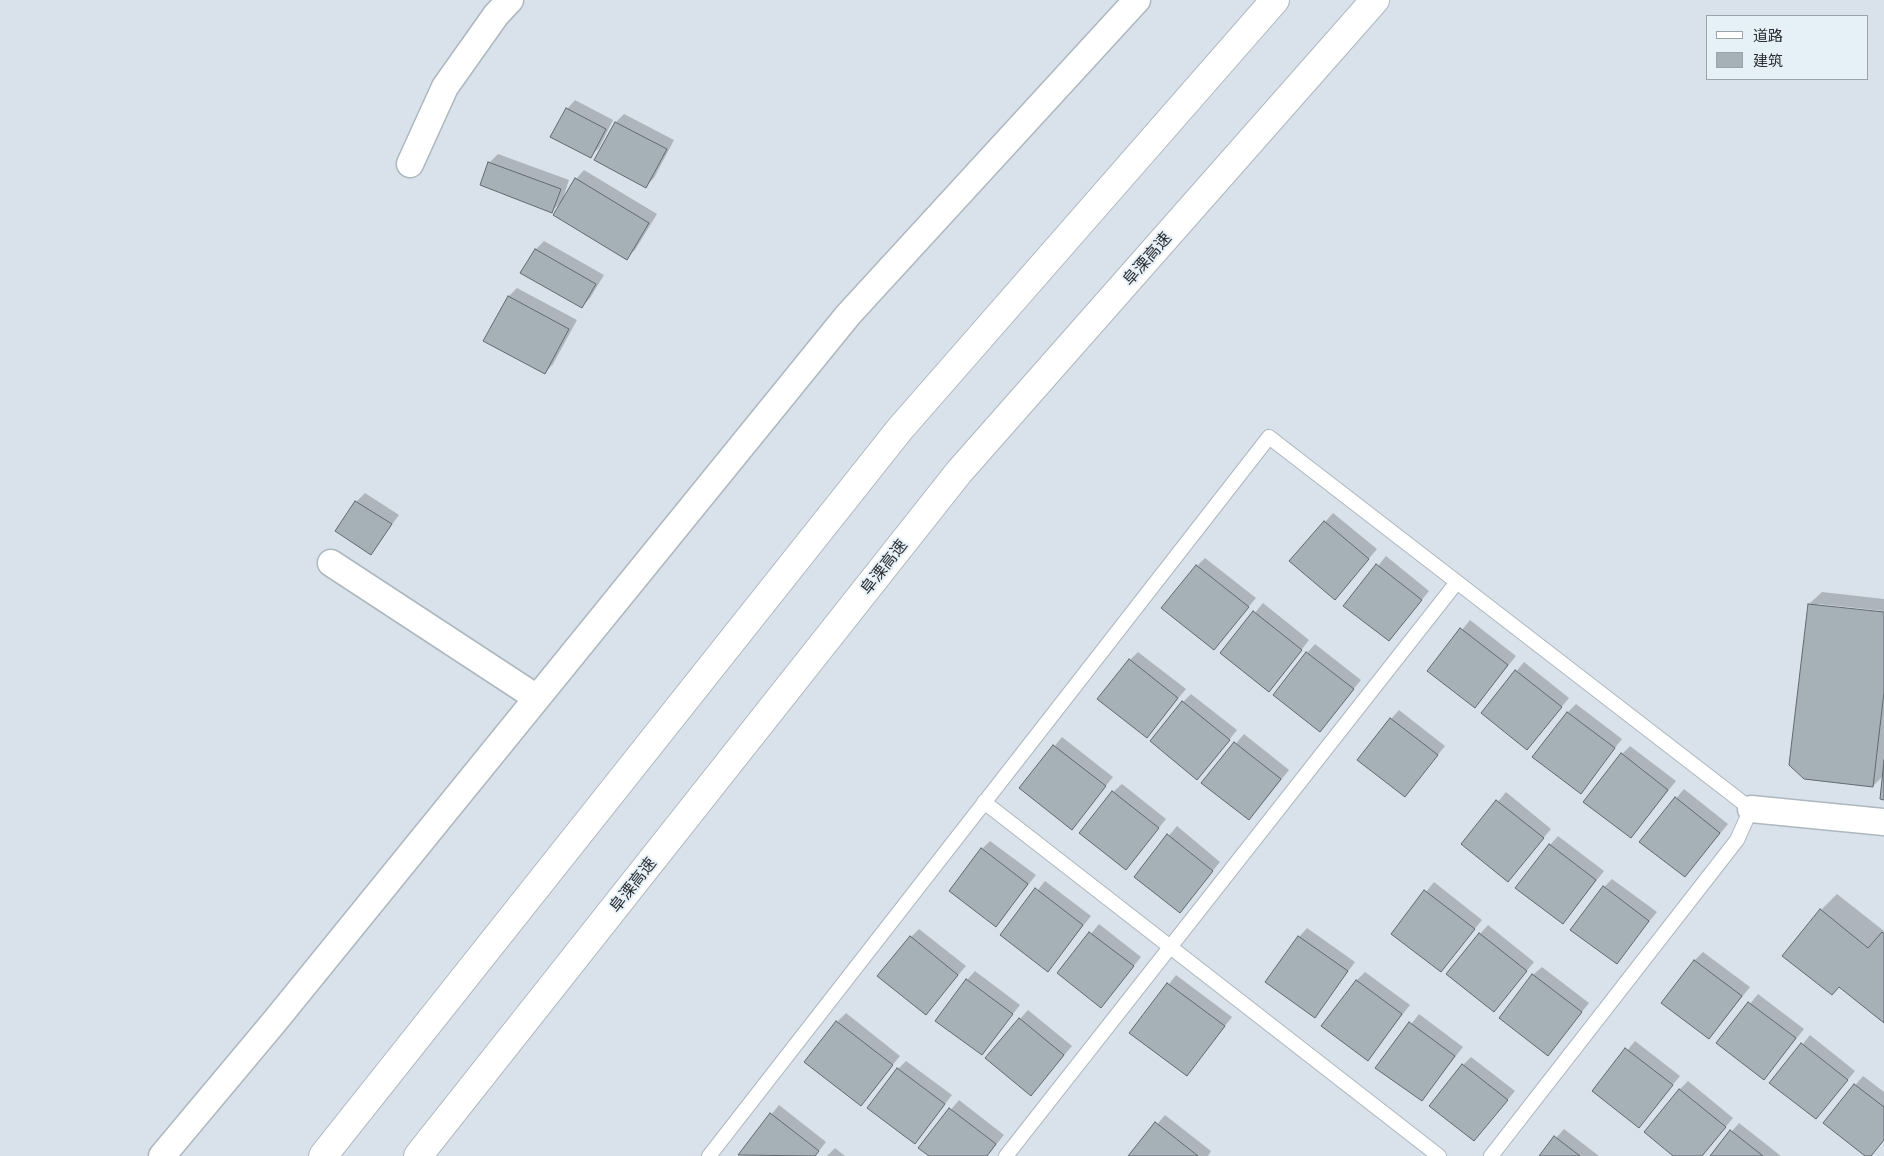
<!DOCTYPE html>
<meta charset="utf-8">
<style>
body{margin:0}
#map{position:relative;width:1884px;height:1156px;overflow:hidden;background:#d9e2ea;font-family:Lato,"Noto Sans SC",sans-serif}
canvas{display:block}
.legend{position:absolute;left:1706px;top:15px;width:162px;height:65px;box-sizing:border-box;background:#e6f0f7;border:1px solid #9ca3a8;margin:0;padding:6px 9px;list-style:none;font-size:15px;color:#2c2f32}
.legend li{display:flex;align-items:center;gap:10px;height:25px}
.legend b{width:25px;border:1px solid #9ca3a8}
</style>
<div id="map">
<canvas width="1884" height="1156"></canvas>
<ul class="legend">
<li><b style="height:6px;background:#fff"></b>道路</li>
<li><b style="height:14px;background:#a6b0b7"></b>建筑</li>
</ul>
</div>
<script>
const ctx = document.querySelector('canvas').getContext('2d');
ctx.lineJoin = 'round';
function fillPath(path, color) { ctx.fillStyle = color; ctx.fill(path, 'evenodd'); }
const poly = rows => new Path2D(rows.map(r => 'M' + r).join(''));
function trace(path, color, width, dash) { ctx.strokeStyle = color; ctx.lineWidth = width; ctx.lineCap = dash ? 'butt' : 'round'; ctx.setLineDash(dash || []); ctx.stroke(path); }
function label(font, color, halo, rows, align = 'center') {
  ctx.font = font + ' Lato,"Noto Sans SC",sans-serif'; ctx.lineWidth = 4; ctx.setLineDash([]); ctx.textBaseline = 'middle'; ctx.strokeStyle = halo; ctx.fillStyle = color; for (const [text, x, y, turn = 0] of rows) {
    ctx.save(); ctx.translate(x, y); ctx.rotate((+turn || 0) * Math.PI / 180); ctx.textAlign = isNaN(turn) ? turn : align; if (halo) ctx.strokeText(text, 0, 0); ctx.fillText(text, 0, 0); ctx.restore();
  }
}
const shadow = poly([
 [575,100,613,120,599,148,590,156,567,109],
 [624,114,674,140,654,178,646,186,596,160,616,122],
 [498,154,569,180,562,201,576,179,584,170,657,214,635,250,626,258,560,203,552,211,481,185,490,162],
 [544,241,604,275,590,298,582,307,522,273,536,249],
 [517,288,577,320,553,364,545,373,485,340,509,296],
 [365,493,399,515,371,553,337,531,356,502],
 [1333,513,1377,549,1343,590,1325,522],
 [1386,556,1429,591,1397,631,1345,606],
 [1205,558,1256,598,1214,648,1197,566],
 [1822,592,1884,599,1884,611,1818,604,1818,606,1884,614,1884,798,1884,775,1873,786,1809,604],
 [1263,603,1309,640,1277,682,1222,653],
 [1470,620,1516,656,1475,706,1429,671],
 [1315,644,1361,680,1320,730,1307,653],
 [1138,652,1186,689,1147,736,1130,660],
 [1524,662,1569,698,1527,749,1482,713],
 [1191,694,1237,730,1205,770,1183,702],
 [1576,704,1622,739,1580,792,1567,713],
 [1399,710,1445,746,1405,796,1391,719],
 [1244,734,1289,770,1257,810,1203,783],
 [1062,737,1113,777,1072,828,1021,788],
 [1630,746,1676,781,1631,837,1622,754],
 [1122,784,1166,819,1126,868,1113,792],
 [1684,789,1728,824,1685,876,1641,841],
 [1506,792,1551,829,1508,880,1463,844],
 [1177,826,1220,862,1180,911,1135,876],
 [1558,836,1604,871,1563,923,1550,845],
 [990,841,1036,875,996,925,982,849],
 [1612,879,1657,912,1616,962,1604,887],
 [1045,881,1091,916,1048,970,1002,935],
 [1434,882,1482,920,1441,970,1392,933],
 [1837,894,1884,931,1884,1022,1821,910],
 [1099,924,1141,957,1101,1006,1059,973],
 [1488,925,1534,962,1494,1011,1480,934],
 [1307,928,1355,962,1315,1016,1299,937],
 [919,929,966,966,926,1013,911,937],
 [1703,952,1750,987,1709,1038,1694,961],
 [1542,967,1589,1003,1548,1054,1533,975],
 [975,971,1020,1005,981,1054,967,980],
 [1365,972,1410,1005,1368,1059,1356,981],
 [1176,975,1232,1017,1187,1074,1131,1033],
 [1758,994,1804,1029,1764,1079,1718,1043],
 [1028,1010,1072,1046,1039,1085,1020,1019],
 [846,1013,900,1056,860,1104,837,1022],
 [1419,1014,1463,1047,1421,1100,1377,1068],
 [1810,1035,1855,1071,1824,1109,1771,1083],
 [1635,1041,1680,1076,1639,1126,1594,1091],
 [1471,1057,1515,1091,1474,1140,1463,1065],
 [906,1061,952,1095,915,1143,898,1069],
 [1863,1076,1884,1092,1884,1140,1870,1156,1824,1123],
 [1688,1081,1733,1118,1702,1156,1675,1156,1679,1090],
 [959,1100,1004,1135,987,1156,931,1156,920,1147],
 [779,1105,826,1142,815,1156,739,1155],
 [1165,1115,1211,1151,1208,1156,1130,1156],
 [1739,1123,1781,1156,1711,1156],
 [1564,1129,1599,1156,1540,1156],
 [835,1148,845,1156,827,1156]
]);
const building = poly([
 [566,108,606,129,591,158,550,137,566,108],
 [615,122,667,149,646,188,594,160,615,122],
 [488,162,561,189,552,213,480,185,488,162],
 [575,178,649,223,627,260,553,215,575,178],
 [535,249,596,284,582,308,520,273,535,249],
 [508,296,569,329,545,374,483,341,508,296],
 [355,501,392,524,371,555,335,531,355,501],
 [1324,521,1369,559,1335,600,1289,561,1324,521],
 [1376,564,1422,600,1389,641,1343,606,1376,564],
 [1196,565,1249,607,1214,650,1161,608,1196,565],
 [1808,604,1884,612,1884,692,1873,787,1804,779,1789,765,1808,604],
 [1253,611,1302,650,1269,692,1220,653,1253,611],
 [1460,628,1508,665,1475,708,1427,671,1460,628],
 [1306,652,1354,689,1320,732,1273,695,1306,652],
 [1129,659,1178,698,1147,738,1097,699,1129,659],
 [1515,670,1562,707,1527,750,1481,713,1515,670],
 [1182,701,1230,740,1197,780,1150,741,1182,701],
 [1567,712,1615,748,1581,794,1532,757,1567,712],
 [1390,718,1438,755,1405,797,1357,760,1390,718],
 [1234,742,1281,779,1249,820,1201,783,1234,742],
 [1053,745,1106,786,1072,830,1019,788,1053,745],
 [1621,753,1668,790,1631,838,1583,802,1621,753],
 [1884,760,1884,800,1880,799,1884,760],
 [1112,791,1159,828,1126,870,1079,833,1112,791],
 [1675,797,1720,833,1685,877,1639,842,1675,797],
 [1496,800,1544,838,1508,882,1461,844,1496,800],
 [1167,834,1213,871,1180,913,1134,877,1167,834],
 [1549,844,1596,880,1563,924,1515,888,1549,844],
 [981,848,1028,884,996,927,949,891,981,848],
 [1603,886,1649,921,1617,964,1570,930,1603,886],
 [1035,888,1083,925,1048,972,1000,935,1035,888],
 [1424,890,1475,929,1441,972,1391,934,1424,890],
 [1820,909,1868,948,1882,932,1884,934,1884,1023,1839,987,1832,995,1782,956,1820,909],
 [1089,932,1134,966,1101,1008,1057,973,1089,932],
 [1479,933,1527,971,1494,1012,1446,974,1479,933],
 [910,936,958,975,926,1015,877,976,910,936],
 [1298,936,1348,971,1315,1018,1265,982,1298,936],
 [1694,960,1742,996,1709,1039,1661,1003,1694,960],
 [1532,974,1582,1012,1548,1056,1499,1018,1532,974],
 [966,979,1013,1014,982,1055,935,1021,966,979],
 [1356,980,1402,1014,1368,1061,1321,1026,1356,980],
 [1167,983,1225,1026,1187,1076,1129,1033,1167,983],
 [1748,1002,1796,1038,1764,1080,1716,1043,1748,1002],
 [1019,1018,1064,1055,1031,1096,985,1058,1019,1018],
 [836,1021,893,1065,861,1106,804,1062,836,1021],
 [1409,1022,1455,1056,1422,1101,1375,1068,1409,1022],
 [1801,1043,1848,1080,1816,1119,1769,1083,1801,1043],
 [1625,1048,1673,1085,1639,1128,1592,1091,1625,1048],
 [1462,1064,1508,1100,1474,1141,1429,1106,1462,1064],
 [897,1068,945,1104,915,1144,867,1108,897,1068],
 [1854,1084,1884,1107,1884,1140,1871,1156,1865,1156,1823,1123,1854,1084],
 [1679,1089,1726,1127,1702,1156,1673,1156,1644,1132,1679,1089],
 [949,1108,996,1144,987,1156,929,1156,918,1148,949,1108],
 [770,1113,819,1151,815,1156,738,1155,770,1113],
 [1155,1122,1198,1156,1128,1156,1155,1122],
 [1730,1130,1763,1156,1710,1156,1730,1130],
 [1554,1136,1580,1156,1539,1156,1554,1136]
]);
const lane = poly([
 [984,802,1439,1156],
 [709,1156,1269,437,1751,809,1737,840,1491,1156],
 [1006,1156,1457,582]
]);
const street = poly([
 [410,164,445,87,496,15,510,0],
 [331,563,537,698],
 [1751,809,1884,822],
 [162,1156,275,1021,848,315,1137,0]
]);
const highway = poly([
 [323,1156,900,429,1275,0],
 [418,1156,959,472,1375,0]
]);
const streetNames = [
 ["阜溧高速",1147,259,-49],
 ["阜溧高速",884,567,-52],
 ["阜溧高速",633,885,-52]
];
fillPath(shadow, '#0003');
fillPath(building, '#a6b0b7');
trace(building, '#616970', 1);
trace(lane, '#adb7be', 16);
trace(street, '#adb7be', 29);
trace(highway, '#adb7be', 30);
trace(lane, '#fff', 14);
trace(street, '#fff', 26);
trace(highway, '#fff', 28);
label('16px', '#2c2f32', '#e6f0f7', streetNames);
</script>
